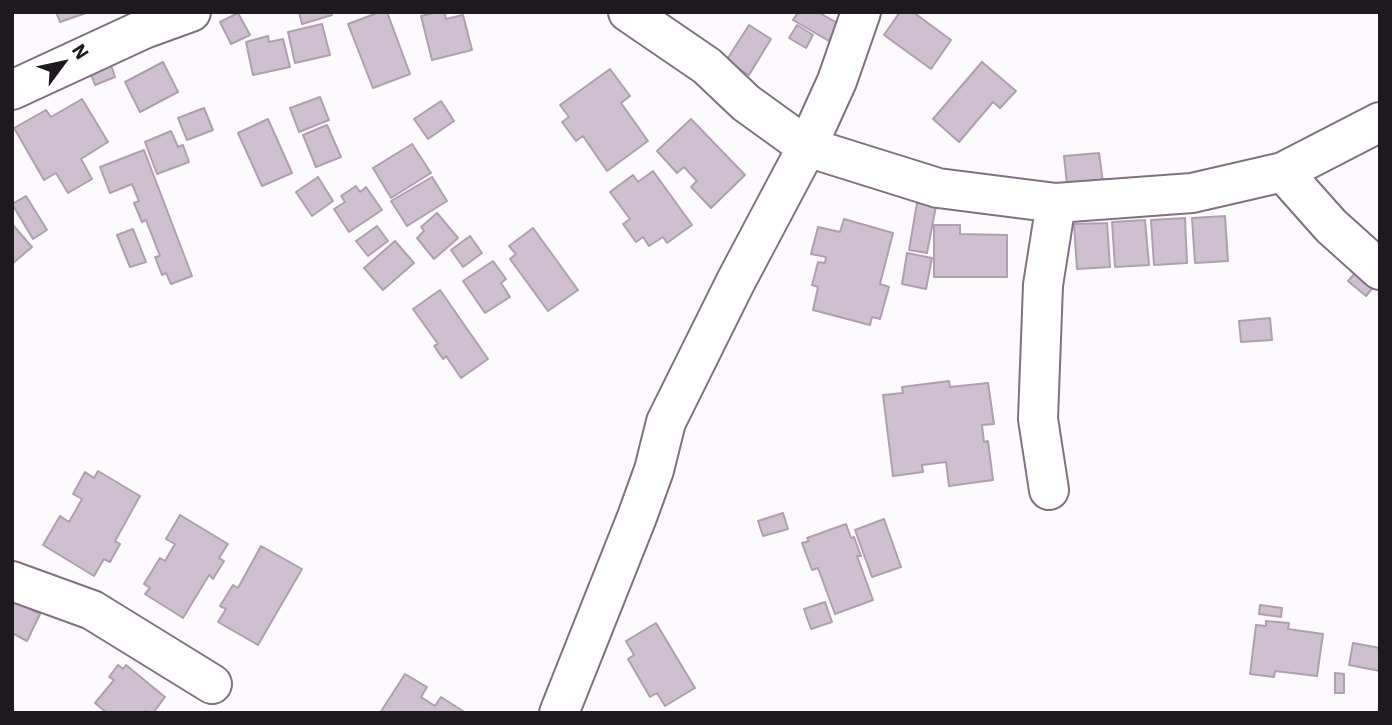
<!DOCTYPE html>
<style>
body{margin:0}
#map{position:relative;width:1392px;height:725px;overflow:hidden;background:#fdfafd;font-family:"IBM Plex Sans",sans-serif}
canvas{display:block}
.frame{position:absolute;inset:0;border:14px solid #1e191f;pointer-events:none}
.north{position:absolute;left:28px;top:28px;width:70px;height:70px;-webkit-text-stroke:5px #fff;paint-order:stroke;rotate:57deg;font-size:19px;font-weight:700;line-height:28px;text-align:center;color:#1e191f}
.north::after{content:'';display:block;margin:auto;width:24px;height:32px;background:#1e191f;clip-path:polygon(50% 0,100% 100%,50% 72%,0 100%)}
</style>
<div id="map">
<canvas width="1392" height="725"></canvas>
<div class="frame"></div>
<div class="north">N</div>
</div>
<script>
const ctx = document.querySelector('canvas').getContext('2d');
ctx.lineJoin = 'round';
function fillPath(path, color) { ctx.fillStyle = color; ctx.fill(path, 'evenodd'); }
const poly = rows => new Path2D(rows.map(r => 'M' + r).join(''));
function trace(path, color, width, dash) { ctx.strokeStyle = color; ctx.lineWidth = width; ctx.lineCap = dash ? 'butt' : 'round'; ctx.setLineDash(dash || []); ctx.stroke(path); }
const building = poly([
 [56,12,89,12,60,22,56,12],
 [299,12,331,12,332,15,302,24,299,12],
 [380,12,387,12,410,74,373,88,348,24,380,12],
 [438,12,444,12,446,19,463,15,472,50,432,60,421,16,438,12],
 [798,12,818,12,839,24,829,41,793,20,798,12],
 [900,12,913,12,951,40,931,69,884,35,900,12],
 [238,13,250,35,231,44,220,22,238,13],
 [322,24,330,55,295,63,288,32,322,24],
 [749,25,771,39,749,75,726,61,749,25],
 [797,25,813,35,806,48,789,38,797,25],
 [268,36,269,42,283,39,290,67,253,75,246,42,268,36],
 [110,62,115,77,95,85,89,69,110,62],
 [163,62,178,92,140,112,125,82,163,62],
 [982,62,1016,91,1000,108,993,102,959,142,933,119,982,62],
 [610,69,630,96,621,103,648,141,607,171,583,136,576,141,562,122,569,117,560,105,610,69],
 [320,97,329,120,299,132,290,108,320,97],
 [82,99,108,142,81,159,92,179,68,193,56,173,44,180,14,128,46,110,51,117,82,99],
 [441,101,454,121,428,139,414,119,441,101],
 [204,108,213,130,187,140,178,118,204,108],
 [268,119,292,173,262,186,238,133,268,119],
 [691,119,745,175,711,208,691,187,697,181,684,167,677,173,657,151,691,119],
 [327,125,341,157,316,167,303,135,327,125],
 [171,131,178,147,183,145,189,162,157,174,145,142,171,131],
 [412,144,431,173,391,198,373,168,412,144],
 [144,150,192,276,171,284,166,273,162,275,155,257,160,256,146,220,142,222,134,203,139,201,132,184,110,193,100,167,144,150],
 [1099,153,1103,182,1067,185,1064,156,1099,153],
 [653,171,692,225,667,243,663,237,649,246,643,237,636,242,623,224,630,219,610,192,633,175,638,182,653,171],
 [318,177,333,201,312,216,296,192,318,177],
 [432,177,447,201,407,226,391,201,432,177],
 [356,186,360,192,366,187,382,210,349,232,334,209,345,202,341,196,356,186],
 [26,196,47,230,33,239,12,204,26,196],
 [917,203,936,206,927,253,909,250,917,203],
 [437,213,458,238,434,259,417,238,424,231,421,227,437,213],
 [1225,216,1228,261,1195,263,1192,218,1225,216],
 [1185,218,1187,263,1154,265,1151,220,1185,218],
 [844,219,893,233,880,284,889,287,880,319,872,317,870,325,813,310,818,287,812,285,818,262,825,263,826,257,811,254,818,227,840,232,844,219],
 [1145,220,1149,265,1115,267,1112,222,1145,220],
 [1107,223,1110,267,1077,269,1074,224,1107,223],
 [12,224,32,247,12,264,12,224],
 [934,225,960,225,960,234,1007,235,1007,277,934,277,934,225],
 [377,226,388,241,368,256,356,241,377,226],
 [533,228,578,290,548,311,510,259,516,254,509,246,533,228],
 [133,229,146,262,130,267,117,235,133,229],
 [470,236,482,253,463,267,451,250,470,236],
 [395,241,414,263,383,290,364,268,395,241],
 [907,253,932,258,926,289,902,284,907,253],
 [493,261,506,279,501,283,510,297,485,313,463,281,493,261],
 [1358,270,1375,285,1366,296,1348,281,1358,270],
 [440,290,488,359,461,378,446,356,443,359,434,346,438,344,413,309,440,290],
 [1270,318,1272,340,1241,342,1239,321,1270,318],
 [949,381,950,387,988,383,994,424,982,425,984,442,988,441,993,480,949,486,946,462,922,465,923,472,893,476,883,395,903,393,902,387,949,381],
 [98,471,140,496,115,541,120,544,110,562,104,559,94,576,43,545,60,516,69,522,82,499,73,494,85,472,94,478,98,471],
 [783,513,788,529,763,536,758,521,783,513],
 [180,515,228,544,219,558,224,561,213,579,209,575,183,618,145,594,150,588,144,584,160,558,165,561,175,544,166,539,180,515],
 [884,519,901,567,872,577,855,530,884,519],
 [846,524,851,538,854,537,861,556,857,556,873,600,835,614,818,568,812,570,802,543,809,541,807,538,846,524],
 [261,546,302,569,258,645,218,622,226,609,220,606,233,585,238,588,261,546],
 [12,600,40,614,27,641,12,633,12,600],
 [825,602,832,622,811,629,804,609,825,602],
 [1260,605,1282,608,1281,617,1259,614,1260,605],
 [1266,621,1289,623,1288,629,1323,634,1317,676,1275,671,1274,677,1250,674,1256,625,1266,626,1266,621],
 [656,623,695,688,665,706,657,693,650,697,628,659,634,655,626,641,656,623],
 [1353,643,1380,648,1380,671,1349,665,1353,643],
 [118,665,123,669,126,665,165,697,153,713,148,713,146,711,144,713,107,713,95,703,114,680,109,677,118,665],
 [1335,673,1344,674,1344,693,1335,693,1335,673],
 [405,674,427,687,421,697,435,706,441,697,466,713,380,713,405,674]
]);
const minor = poly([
 [628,12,707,66,746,103,807,147,938,188,1056,203,1192,193,1283,172,1380,122],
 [12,90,144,29,191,12],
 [1283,172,1331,226,1380,270],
 [1049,490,1038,419,1043,285,1056,203],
 [12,581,92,610,212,684],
 [559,713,637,517,654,470,666,422,736,281,807,147,837,81,861,12]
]);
fillPath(building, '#cfc0d0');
trace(building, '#aea0af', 2);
trace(minor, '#7f7180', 42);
trace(minor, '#fff', 38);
</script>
